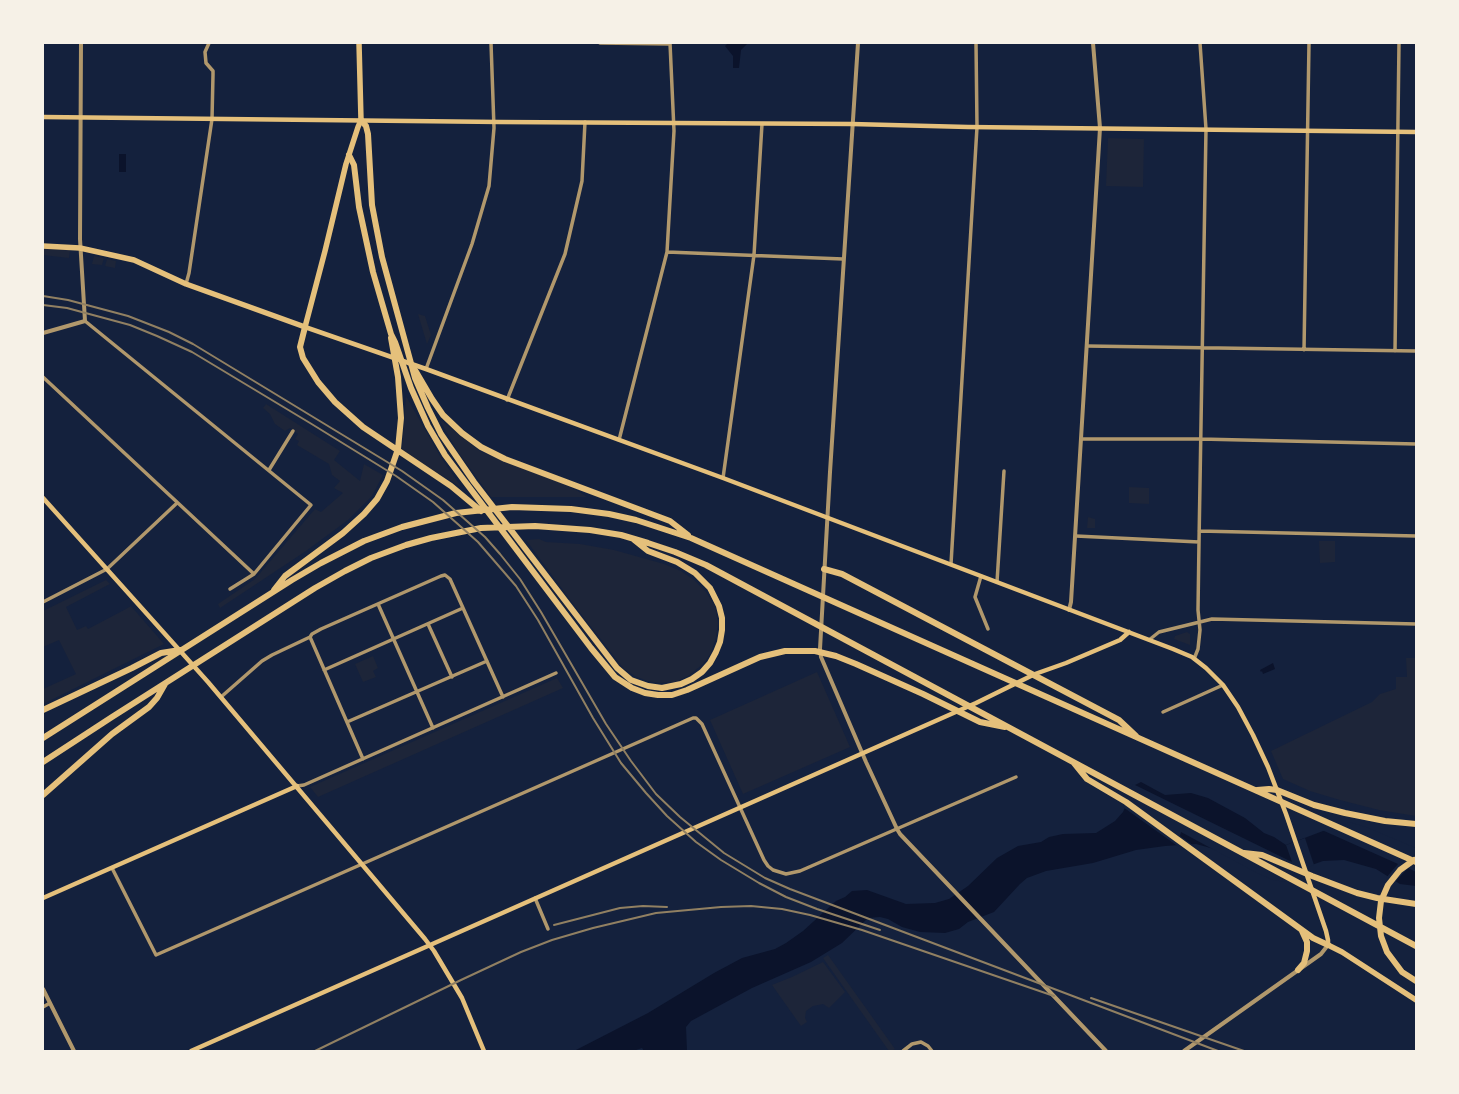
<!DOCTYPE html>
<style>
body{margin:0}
#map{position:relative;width:1459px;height:1094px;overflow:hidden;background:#14213d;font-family:"Sofia Sans Condensed",sans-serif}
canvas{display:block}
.frame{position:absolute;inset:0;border:44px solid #f6f1e7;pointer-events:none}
</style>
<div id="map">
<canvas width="1459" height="1094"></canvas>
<div class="frame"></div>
</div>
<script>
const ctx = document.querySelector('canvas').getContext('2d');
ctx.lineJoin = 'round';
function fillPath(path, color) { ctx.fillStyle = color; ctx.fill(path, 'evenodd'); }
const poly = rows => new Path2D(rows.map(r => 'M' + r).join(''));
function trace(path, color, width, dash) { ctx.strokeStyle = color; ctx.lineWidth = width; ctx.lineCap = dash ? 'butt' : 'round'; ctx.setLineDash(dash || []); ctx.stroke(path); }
const green = poly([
 [1108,138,1144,139,1143,187,1106,186],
 [43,248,70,250,69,258,43,255],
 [94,256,104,258,102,265,92,264],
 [107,259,116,261,115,268,105,266],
 [418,314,425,316,431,335,427,344],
 [406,396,440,456,462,488,402,451],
 [266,404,340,451,334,460,360,481,364,464,383,475,372,496,348,520,306,551,220,608,218,604,255,579,315,509,321,512,343,493,334,488,340,481,332,475,329,464,297,445,299,441,295,439,298,434,290,428,285,431,275,424,270,414,263,408],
 [439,419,480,451,502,461,559,482,578,491,587,497,491,497,458,452],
 [1129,487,1149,488,1149,504,1129,503],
 [1088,517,1095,519,1095,528,1087,528],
 [539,539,546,542,580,544,614,550,664,564,681,571,694,580,706,592,715,606,718,623,716,637,711,653,703,664,688,676,675,682,659,683,647,681,635,676,624,669,574,605,526,540],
 [1319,541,1335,541,1335,562,1320,563],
 [106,580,110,584,66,607,77,630,86,626,88,629,126,609,131,606,164,644,43,704,43,689,76,674,59,640,43,647,43,611],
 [1187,632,1190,634,1190,645,1174,639,1175,636],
 [373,656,378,668,373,671,376,677,363,682,355,664],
 [1406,658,1416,658,1416,816,1379,810,1340,800,1310,791,1283,779,1271,751,1372,702,1380,694,1396,689,1396,677,1407,677],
 [817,672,850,747,743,794,710,720],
 [557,678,563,688,318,797,310,787],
 [828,955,895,1049,892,1051,889,1051,823,958],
 [823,962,845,992,829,1008,823,1004,813,1006,806,1011,805,1018,807,1022,801,1026,772,985,792,977]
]);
const water = poly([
 [728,43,748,43,741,50,739,68,733,68,733,56,725,46],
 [119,154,126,154,126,172,119,172],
 [1273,663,1275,669,1263,674,1262,671,1261,672,1260,670],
 [1141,782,1165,795,1191,793,1208,798,1245,818,1264,833,1274,837,1286,845,1323,831,1336,832,1416,848,1416,886,1400,884,1376,869,1344,860,1323,861,1295,871,1196,844,1165,846,1136,850,1093,863,1046,871,1027,878,1020,884,994,912,968,922,959,929,945,933,920,932,902,927,888,919,880,917,868,918,842,943,811,962,752,988,691,1021,686,1027,687,1051,644,1051,642,1048,633,1051,574,1051,648,1013,714,973,742,958,775,949,786,943,803,931,836,901,845,897,852,891,867,890,906,904,935,903,949,899,968,886,997,858,1018,846,1041,842,1049,837,1063,834,1096,833,1115,821,1123,812,1135,785]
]);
const pier = poly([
 [1133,784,1292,862,1286,845,1305,838,1314,865,1294,874,1285,882,1273,880,1257,873,1181,832,1180,836,1194,846,1179,847,1123,807],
 [1349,822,1366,827,1416,848,1416,872,1408,868,1394,883,1386,878,1398,864,1322,830,1336,830]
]);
const minor = poly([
 [600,43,670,44],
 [667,252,843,259],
 [186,284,189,273,212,119,213,75,213,71,206,63,205,52,209,43],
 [85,321,311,505,254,574,230,589],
 [1087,346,1416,351],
 [1304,350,1309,43],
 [1395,351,1399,43],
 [426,369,472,244,489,186,494,128,491,43],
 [43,377,254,574],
 [507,400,565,254,582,181,585,122],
 [1081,439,1200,439,1416,444],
 [619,440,667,252,674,131,670,43],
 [269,470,293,431],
 [723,478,754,255,762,124],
 [1199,531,1416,536],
 [1076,536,1199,542],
 [951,564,977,127,976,43],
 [981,576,975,597,988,629],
 [997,582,1004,471],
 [43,602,107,569,177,503],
 [378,604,433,728],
 [428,624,452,677],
 [310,637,312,634,321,629,441,576,445,575,450,579,503,697],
 [310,637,363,759],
 [1149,640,1159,632,1212,619,1416,624],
 [1194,659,1198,649,1200,630,1198,610,1199,542,1206,129,1200,43],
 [324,670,463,608],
 [221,697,262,661,272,655,310,637],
 [1163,712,1223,685],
 [347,722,487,661],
 [297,786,304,785,556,673],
 [112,868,156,955,693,718,696,718,702,724,764,860,768,866,773,870,786,874,800,871,1016,777],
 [535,898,548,929],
 [43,1007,50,1003],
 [903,1051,912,1044,921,1042,928,1046,932,1051]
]);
const tertiary = poly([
 [858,43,830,472,820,649,821,657,866,762,897,829,900,834,1106,1051],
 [43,333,85,321,80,239,81,43],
 [1069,610,1071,602,1100,128,1093,43],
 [43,989,74,1051],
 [1184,1051,1321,954,1328,945]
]);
const secondary = poly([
 [43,117,500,122,852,124,968,127,1416,132],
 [305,327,426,369,723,478,1173,649,1192,657,1206,668,1223,685,1238,707,1253,735,1268,767,1286,814,1326,931,1328,940,1328,945],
 [43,498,208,682,425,939,434,951,462,998,484,1051],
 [43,898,297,786],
 [191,1051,976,703,1035,674,1066,663,1120,640,1129,632]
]);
const primary = poly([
 [43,246,80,248,134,260,186,284,305,327,325,251,346,164,358,127,361,120,359,43],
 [1328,945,1342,952,1416,1000]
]);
const motorway = poly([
 [361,120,366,126,368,134,372,205,382,257,415,378,428,408,441,434,474,482,617,668,631,680,648,686,662,688,681,684,692,679,702,672,710,663,716,652,720,642,722,630,722,618,719,606,710,588,695,573,677,562,648,551,633,539],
 [349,155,354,165,359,207,373,272,391,334,395,342,411,388,428,426,445,455,463,479,591,648,615,677,632,688,645,693,658,695,672,695,687,690,760,657,785,651,815,651,836,656,856,664,923,694,980,722,1005,727],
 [305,327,300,347,303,358,318,382,335,402,363,427,451,486,481,511],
 [415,370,432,399,443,415,462,433,481,447,505,459,670,521,688,535],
 [824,569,842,574,1119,720,1136,736],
 [274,590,285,576,343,533,364,514,377,499,387,481,398,449,401,418,398,377,391,338],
 [43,710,132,668,161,653,180,650],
 [43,738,292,580,321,563,364,541,402,527,456,513,512,507,571,509,609,514,636,520,691,538,1416,862],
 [43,762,112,717,315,588,345,571,371,558,406,545,431,538,481,528,535,526,590,530,621,535,648,543,675,552,706,565,1416,946],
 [1074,763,1087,779,1126,802,1313,938,1328,945],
 [1257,790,1269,789,1277,790,1314,805,1345,813,1385,821,1416,824],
 [43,795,112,734,149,707,157,698,165,684],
 [1244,853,1262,855,1312,876,1357,893,1377,898,1416,904],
 [1414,860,1400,870,1388,885,1381,901,1379,918,1381,936,1387,952,1402,972,1416,981],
 [1298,970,1304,963,1307,951,1307,942,1302,931]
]);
const rail = poly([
 [43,296,68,300,128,316,169,332,193,344,402,471,443,500,485,537,500,554,520,579,541,612,606,724,631,761,656,794,680,817,724,853,765,878,790,889,1218,1051],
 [43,305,67,308,130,325,157,336,192,352,310,423,396,476,433,502,478,542,516,586,538,620,593,718,621,763,646,793,667,816,696,842,721,860,759,883,786,897,817,909,880,930],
 [554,925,620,908,643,906,667,907],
 [1091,998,1244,1051],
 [315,1051,461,980,521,952,552,940,593,928,656,913,721,907,751,906,782,909,810,915,862,930,1054,996]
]);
fillPath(green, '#1d2539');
fillPath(water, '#0b132b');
fillPath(pier, '#14213d');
trace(minor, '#b1986c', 3.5);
trace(tertiary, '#b1986c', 4);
trace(secondary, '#e5c07b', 4.5);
trace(primary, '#e5c07b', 5.5);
trace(motorway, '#e5c07b', 6);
trace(rail, '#918062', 2);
</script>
